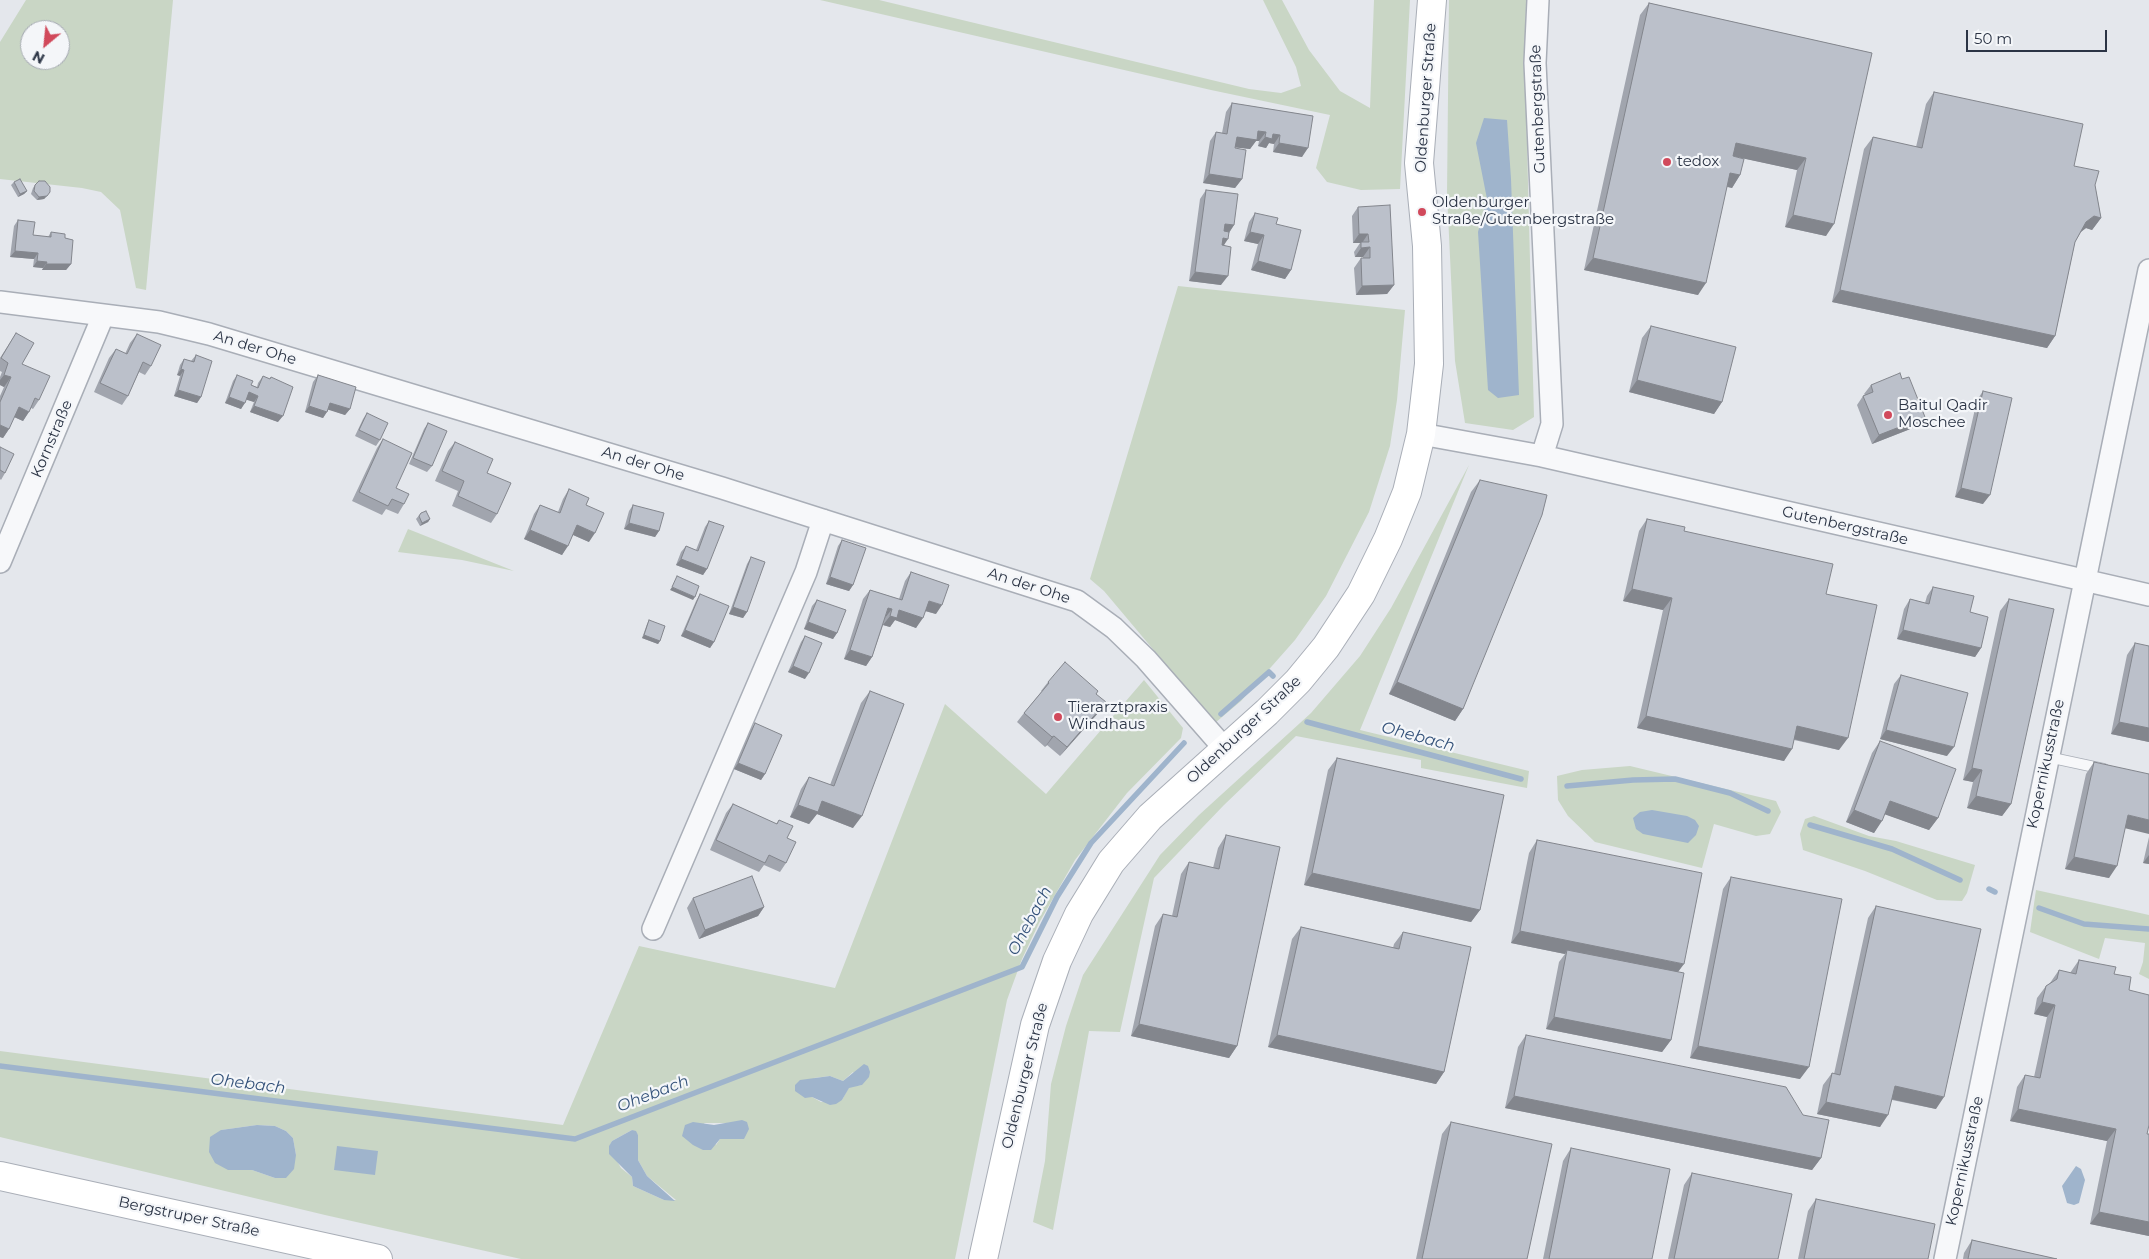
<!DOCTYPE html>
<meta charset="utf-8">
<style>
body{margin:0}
#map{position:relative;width:2149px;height:1259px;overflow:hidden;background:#e4e7ec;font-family:Montserrat,sans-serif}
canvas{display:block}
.north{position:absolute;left:20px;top:20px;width:50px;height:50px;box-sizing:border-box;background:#f4f6f9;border:1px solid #a4a8b1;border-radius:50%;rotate:208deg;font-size:14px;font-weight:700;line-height:20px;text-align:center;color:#2b3445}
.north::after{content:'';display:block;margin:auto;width:18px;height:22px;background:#d1495b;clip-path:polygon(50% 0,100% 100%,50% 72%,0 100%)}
.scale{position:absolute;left:1966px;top:30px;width:141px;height:22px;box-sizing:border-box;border:2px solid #2b3445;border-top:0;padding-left:6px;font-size:15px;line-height:18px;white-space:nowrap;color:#2b3445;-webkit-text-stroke:4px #f4f6f9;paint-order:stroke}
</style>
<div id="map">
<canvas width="2149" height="1259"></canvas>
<div class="north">N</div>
<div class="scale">50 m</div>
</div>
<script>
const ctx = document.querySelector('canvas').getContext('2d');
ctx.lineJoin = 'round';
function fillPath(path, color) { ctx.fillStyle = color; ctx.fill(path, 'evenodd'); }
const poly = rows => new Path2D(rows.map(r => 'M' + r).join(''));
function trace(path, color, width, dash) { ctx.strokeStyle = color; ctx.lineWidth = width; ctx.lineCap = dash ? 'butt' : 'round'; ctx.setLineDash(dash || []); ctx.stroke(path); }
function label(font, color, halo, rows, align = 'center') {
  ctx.font = font + ' Montserrat,sans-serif'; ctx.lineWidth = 4.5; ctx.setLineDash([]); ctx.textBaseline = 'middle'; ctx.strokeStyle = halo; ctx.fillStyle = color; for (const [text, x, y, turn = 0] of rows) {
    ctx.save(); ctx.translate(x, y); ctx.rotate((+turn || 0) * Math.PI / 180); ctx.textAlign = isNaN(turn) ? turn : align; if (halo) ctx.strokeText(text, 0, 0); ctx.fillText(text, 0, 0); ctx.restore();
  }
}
const green = poly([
 [26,0,173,0,146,290,136,288,120,210,101,192,82,188,0,179,0,42],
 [30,30,60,30,60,60,30,60],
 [820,0,879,0,1249,89,1281,93,1301,86,1296,67,1263,0,1282,0,1309,50,1340,91,1370,108,1374,0,1410,0,1400,189,1361,190,1327,182,1316,168,1330,115,1211,90],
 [1449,0,1526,0,1525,66,1534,417,1513,430,1465,423,1455,361,1447,194],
 [1178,286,1405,310,1397,400,1390,446,1369,512,1326,596,1295,640,1241,701,1215,723,1104,591,1090,579],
 [1469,465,1360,730,1529,771,1527,788,1421,768,1421,760,1296,736,1224,805,1154,878,1120,1032,1089,1031,1053,1230,1033,1222,1045,1161,1051,1084,1066,1026,1083,975,1160,855,1199,815,1311,713,1360,656,1391,608],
 [408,529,514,571,462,560,398,552],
 [1144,680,1183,728,1181,738,1127,793,1075,860,1039,923,1022,959,1007,1000,955,1259,521,1259,325,1215,0,1137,0,1051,563,1125,639,946,835,988,945,704,1046,794],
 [853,1072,862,1085,849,1087,842,1100,821,1102,812,1097,814,1078,830,1076,843,1081],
 [704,1123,728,1123,744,1139,720,1139,716,1145],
 [257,1125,275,1126,286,1131,293,1138,296,1155,275,1178,252,1170,237,1168,221,1130],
 [632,1130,638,1135,638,1160,647,1176,676,1200,664,1200,633,1186,632,1177,621,1168,609,1147,612,1141],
 [1630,766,1776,801,1781,812,1770,834,1756,836,1714,824,1702,868,1595,842,1568,816,1558,800,1557,776,1582,770],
 [1814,816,1869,836,1896,841,1975,865,1967,893,1962,901,1937,900,1865,871,1803,850,1800,834,1805,819],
 [2036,890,2149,915,2149,979,2139,974,2143,962,2145,943,2105,938,2099,959,2030,932]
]);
const water = poly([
 [1484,118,1507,120,1511,179,1519,395,1498,398,1488,390,1478,232,1487,199,1476,143],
 [1652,810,1687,816,1695,820,1699,826,1696,835,1688,843,1643,834,1636,829,1633,818,1640,812],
 [864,1064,868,1066,870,1072,869,1077,862,1085,849,1088,842,1100,836,1104,830,1105,812,1097,805,1098,795,1091,795,1085,800,1080,830,1076,843,1081],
 [742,1120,747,1122,749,1129,744,1139,720,1139,711,1150,703,1150,693,1145,682,1136,685,1125,693,1122,714,1125],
 [257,1125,275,1126,286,1131,293,1138,296,1155,294,1169,286,1178,275,1178,252,1170,228,1170,215,1163,209,1152,210,1137,221,1130],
 [632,1130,636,1131,638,1135,638,1160,647,1176,675,1201,664,1200,633,1186,632,1177,609,1154,609,1146,612,1141],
 [337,1146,378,1151,375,1175,334,1170],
 [2076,1166,2081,1169,2085,1180,2079,1203,2074,1205,2067,1203,2062,1186]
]);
const stream = poly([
 [1221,714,1269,672,1273,676],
 [1307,722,1521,779],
 [1567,786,1633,780,1675,779,1730,793,1768,811],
 [1810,825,1892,849,1960,880],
 [1989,889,1995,892],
 [2039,908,2084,924,2149,929],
 [0,1066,575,1139,1022,967,1057,897,1091,843,1184,743]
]);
const lane = poly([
 [2048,757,2104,769]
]);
const street = poly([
 [1538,0,1535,63,1552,424,1542,456],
 [0,302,159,322,209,334,722,488,1077,601,1114,628,1146,659,1224,748],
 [1421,434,1542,456,2149,595],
 [0,562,103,316],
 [653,929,806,572,823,520],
 [1945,1259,2149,270]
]);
const secondary = poly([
 [0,1176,378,1259],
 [983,1259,1035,1025,1057,961,1079,914,1111,862,1150,817,1267,712,1298,681,1326,647,1361,594,1388,539,1407,492,1421,434,1429,364,1427,246,1419,163,1432,0]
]);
const wall = poly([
 [1649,3,1872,53,1826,236,1785,227,1797,170,1733,156,1740,175,1732,188,1727,187,1698,295,1584,270,1640,15],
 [1934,92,2074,166,2095,185,2101,218,2092,230,2086,228,2081,232,2075,242,2055,336,2047,348,1832,302,1864,149,1873,137,1916,147,1926,104],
 [1232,103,1313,116,1302,157,1273,152,1274,144,1269,143,1266,148,1258,146,1259,141,1256,141,1250,149,1235,147,1242,179,1235,188,1203,183,1210,141,1216,132,1222,133,1226,112],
 [14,182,27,191,24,194,18,197,11,185],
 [35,185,50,192,44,199,37,200,31,194,33,188],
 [1206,190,1234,225,1229,233,1224,245,1221,285,1189,281,1200,199],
 [1358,207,1394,285,1387,294,1356,295,1354,268,1361,258,1363,258,1363,257,1355,257,1354,252,1360,243,1353,243,1352,216],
 [1255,213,1276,224,1291,270,1285,279,1251,270,1258,244,1244,241,1249,222],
 [18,220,33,235,48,237,51,232,65,238,71,264,66,270,42,270,43,268,33,267,34,259,10,257,14,226],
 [1651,326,1722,402,1714,414,1629,392,1642,338],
 [16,333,22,364,39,400,33,409,31,408,23,421,14,417,9,429,3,438,0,437,0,396,4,387,0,385,0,377,2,372,0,371,0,358],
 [137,334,151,366,145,375,139,372,128,396,122,405,94,392,109,358,116,349,125,354,130,343],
 [196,355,201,397,197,403,174,396,180,376,177,375,180,365,184,359,191,361],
 [237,375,251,385,257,387,258,383,263,376,270,379,271,377,278,422,250,412,254,402,246,399,241,409,225,403,233,381],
 [318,375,350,409,345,415,328,409,323,418,305,412,313,382],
 [1902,379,1925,417,1918,426,1872,444,1857,405,1863,396,1865,395,1864,394,1871,385],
 [1983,391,1983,504,1955,497,1977,400],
 [367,413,380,440,376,446,355,436,363,419],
 [428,423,432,466,427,472,409,464,424,429],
 [383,439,396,488,404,504,398,514,386,509,382,515,352,501,377,448],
 [455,442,487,473,497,514,491,523,452,506,458,491,435,481,448,451],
 [0,447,5,473,1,480,0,479],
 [1480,480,1463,709,1455,721,1389,694,1471,492],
 [569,489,586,505,589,542,573,535,562,555,524,539,534,514,540,505,558,512,563,499],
 [633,505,659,531,655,537,624,529,629,511],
 [421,513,430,519,428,522,420,526,416,519],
 [1647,519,1684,531,1826,594,1839,750,1794,740,1784,761,1637,728,1663,610,1623,601,1639,531],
 [709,521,707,569,703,575,676,565,681,552,686,546,696,550,705,527],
 [842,540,853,585,849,591,826,584,838,546],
 [751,557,747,612,743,618,729,614,747,564],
 [911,572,936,614,925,611,916,628,895,620,890,627,883,625,872,657,866,666,844,659,863,599,870,590,899,599,905,581],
 [1933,587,1981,648,1975,657,1897,639,1904,609,1910,599,1925,603,1927,596],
 [700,594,714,642,710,648,681,636,696,601],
 [2009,599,2011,804,2002,816,1967,808,1973,782,1963,780,2000,611],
 [817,600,837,633,833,639,804,629,812,606],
 [649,620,660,641,658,644,642,638,647,624],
 [805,636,805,679,788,672,801,642],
 [2135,643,2149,742,2111,734,2127,655],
 [1901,675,1947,756,1880,739,1894,684],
 [1048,682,1098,691,1096,694,1099,712,1060,756,1047,745,1045,747,1017,722,1024,713,1042,691,1041,691],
 [870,691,853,828,817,814,809,824,790,817,801,789,809,777,830,785,861,703],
 [755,723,765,774,761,780,734,769,751,729],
 [1880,741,1938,818,1929,830,1885,814,1874,833,1846,822,1872,753],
 [1337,758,1480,910,1471,922,1304,885,1328,770],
 [2094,762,2125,829,2109,878,2065,869,2086,774],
 [733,804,776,824,779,820,787,838,786,863,780,872,764,865,759,872,710,850,726,813],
 [1226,835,1237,1046,1229,1058,1131,1036,1155,926,1163,914,1172,916,1181,874,1189,862,1213,868,1218,848],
 [2149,837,2149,864,2143,863],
 [1537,840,1678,972,1671,1040,1662,1052,1546,1029,1559,962,1565,954,1511,943,1529,853],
 [1731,877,1800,1079,1690,1058,1723,889],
 [693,898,764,907,758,916,699,939,687,908],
 [1876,906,1936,1109,1892,1100,1880,1127,1817,1114,1823,1085,1832,1073,1834,1074,1868,918],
 [1301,927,1393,948,1394,944,1403,932,1444,1072,1436,1084,1268,1047,1292,939],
 [2079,960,2114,974,2129,990,2147,1134,2149,1236,2090,1224,2107,1141,2010,1121,2017,1087,2025,1075,2034,1077,2047,1017,2034,1014,2037,998,2046,986,2050,983,2059,970,2070,973],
 [1526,1035,1821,1158,1812,1170,1505,1108,1518,1047],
 [1451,1122,1527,1259,1416,1259,1442,1134],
 [1571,1148,1652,1259,1543,1259,1563,1161],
 [1692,1173,1778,1259,1668,1259,1684,1185],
 [1816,1199,1928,1259,1798,1259,1808,1211],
 [1972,1240,2057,1259,1963,1259,1964,1253]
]);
const shadedWall = poly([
 [1258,131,1266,132,1259,141,1256,141,1250,149,1231,147,1237,137],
 [1273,134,1280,135,1274,144,1269,143,1266,148,1258,146,1265,137],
 [1279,143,1308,148,1302,157,1273,152],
 [1736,143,1806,158,1797,170,1727,155],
 [1730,173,1740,175,1732,188,1722,185],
 [1209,174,1242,179,1235,188,1203,183],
 [27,191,24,194,18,197,20,194],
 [47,196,44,199,37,200,39,197],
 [1793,215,1834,224,1826,236,1785,227],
 [2094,216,2101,218,2092,230,2086,228,2078,234,2086,222],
 [1225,224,1234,225,1228,234,1218,233],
 [1250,232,1264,235,1258,244,1244,241],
 [1359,234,1368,234,1362,243,1353,243],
 [1223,238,1228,239,1222,248,1216,247],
 [1370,247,1363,257,1355,257,1361,248],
 [15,251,38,253,34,259,10,257],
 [1593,258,1706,283,1698,295,1584,270],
 [37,261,47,262,43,268,33,267],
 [1258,261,1291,270,1285,279,1251,270],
 [46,264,71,264,66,270,42,270],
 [1195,272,1228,276,1221,285,1189,281],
 [1394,285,1387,294,1356,295,1362,286],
 [1840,290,2055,336,2047,348,1832,302],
 [181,369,184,370,180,376,177,375],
 [4,375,11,377,4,387,0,385,0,380],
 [1637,380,1722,402,1714,414,1629,392],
 [178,390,201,397,197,403,174,396],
 [249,392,258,396,254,402,244,399],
 [229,397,245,403,241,409,225,403],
 [330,403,350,409,345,415,326,409],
 [254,406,283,416,278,422,250,412],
 [309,406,327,412,323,418,305,412],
 [19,407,29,412,23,421,12,416],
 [1925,417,1918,426,1872,444,1879,435],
 [0,425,9,429,3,438,0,437],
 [1961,488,1990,495,1983,504,1955,497],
 [430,519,428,522,420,526,422,523],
 [629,523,659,531,655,537,624,529],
 [577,525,595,533,589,542,571,534],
 [530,530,568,546,562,555,524,539],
 [681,559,707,569,703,575,676,565],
 [830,577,853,585,849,591,826,584],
 [672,587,695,597,693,600,670,590],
 [1632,589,1672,598,1663,610,1623,601],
 [929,601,942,605,936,614,922,610],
 [733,607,747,612,743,618,729,614],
 [888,608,892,609,885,618],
 [899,610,923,618,916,628,895,620,890,627,883,625,890,616],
 [808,622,837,633,833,639,804,629],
 [685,630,714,642,710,648,681,636],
 [1903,630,1981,648,1975,657,1897,639],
 [644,635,660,641,658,644,642,638],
 [850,650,872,657,866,666,844,659],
 [793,666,809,673,805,679,788,672],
 [1397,682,1463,709,1455,721,1389,694],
 [1106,702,1099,712,1060,756,1067,747],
 [1646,716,1792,749,1784,761,1637,728],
 [2119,722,2149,728,2149,742,2111,734],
 [1797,726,1848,738,1839,750,1789,738],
 [1886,730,1954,747,1947,756,1880,739],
 [1054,736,1047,745,1045,747,1052,737],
 [738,763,765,774,761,780,734,769],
 [1972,768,1982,770,1973,782,1963,780],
 [1976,796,2011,804,2002,816,1967,808],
 [822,801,862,816,853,828,817,814,809,824,790,817,798,805],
 [1890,801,1938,818,1929,830,1881,813],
 [1854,810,1882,821,1874,833,1846,822],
 [2128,815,2149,820,2149,834,2120,827],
 [2149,855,2149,864,2143,863],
 [2074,857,2117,866,2109,878,2065,869],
 [1312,873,1480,910,1471,922,1304,885],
 [764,907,758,916,699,939,705,930],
 [1520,931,1684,964,1675,976,1567,950,1565,954,1511,943],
 [2042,1002,2055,1005,2047,1017,2034,1014],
 [1554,1017,1671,1040,1662,1052,1546,1029],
 [1139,1024,1237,1046,1229,1058,1131,1036],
 [1277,1035,1444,1072,1436,1084,1268,1047],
 [1698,1046,1809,1067,1800,1079,1690,1058],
 [1895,1086,1944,1097,1936,1109,1886,1098],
 [1514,1096,1821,1158,1812,1170,1505,1108],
 [1826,1102,1888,1115,1880,1127,1817,1114],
 [2018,1109,2116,1129,2107,1141,2010,1121],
 [2099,1212,2149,1222,2149,1236,2090,1224]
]);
const building = poly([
 [1649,3,1872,53,1834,224,1793,215,1806,158,1736,143,1733,156,1744,159,1740,175,1730,173,1706,283,1593,258,1649,3],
 [1934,92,2083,124,2074,166,2099,171,2095,185,2101,218,2094,216,2086,222,2075,242,2055,336,1840,290,1873,137,1922,148,1934,92],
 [1232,103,1313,116,1308,148,1279,143,1280,135,1273,134,1272,139,1265,137,1266,132,1258,131,1257,140,1237,137,1235,148,1246,150,1242,179,1209,174,1216,132,1227,134,1232,103],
 [20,179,27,191,20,194,14,182,20,179],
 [39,181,45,181,50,187,50,192,47,196,39,197,34,191,35,185,39,181],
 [1206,190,1238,194,1234,225,1225,224,1224,231,1229,232,1228,239,1223,238,1222,245,1231,247,1228,276,1195,272,1206,190],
 [1390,205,1394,285,1362,286,1361,258,1370,258,1370,247,1361,248,1361,242,1369,242,1368,234,1359,234,1358,207,1390,205],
 [1255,213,1278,218,1276,224,1301,230,1291,270,1258,261,1264,235,1250,232,1255,213],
 [18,220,35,222,33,235,51,237,51,232,65,234,65,238,73,240,71,264,46,264,47,262,37,261,38,253,15,251,18,220],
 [1651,326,1736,347,1722,402,1637,380,1651,326],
 [16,333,34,343,22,364,50,376,39,400,35,398,29,412,19,407,9,429,0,425,0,402,11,377,4,375,8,363,1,358,16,333],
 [137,334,161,345,151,366,143,362,128,396,100,383,116,349,127,354,137,334],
 [196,355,212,361,201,397,178,390,184,370,181,369,184,359,194,362,196,355],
 [1900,373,1902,379,1909,377,1925,417,1879,435,1863,396,1873,392,1871,385,1900,373],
 [237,375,253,381,251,385,258,388,263,376,270,379,271,377,293,387,283,416,254,406,258,396,249,392,245,403,229,397,237,375],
 [318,375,356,387,350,409,330,403,327,412,309,406,318,375],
 [1983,391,2012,398,1990,495,1961,488,1983,391],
 [367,413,388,423,380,440,359,430,367,413],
 [428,423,447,431,432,466,413,458,428,423],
 [383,439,412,453,396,488,409,494,404,504,392,499,388,506,359,492,383,439],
 [455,442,493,459,487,473,511,483,497,514,458,496,464,481,442,471,455,442],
 [0,447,14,454,5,473,0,470,0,447],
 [1480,480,1547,495,1542,515,1463,709,1397,682,1480,480],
 [569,489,589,498,586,505,604,513,595,533,577,525,568,546,530,530,540,505,560,513,569,489],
 [633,505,664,513,659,531,629,523,633,505],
 [426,511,430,519,422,523,419,516,421,513,426,511],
 [1647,519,1685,527,1684,531,1833,564,1826,594,1877,605,1848,738,1797,726,1792,749,1646,716,1672,598,1632,589,1647,519],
 [709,521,724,526,707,569,681,559,686,546,698,551,709,521],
 [842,540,866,548,853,585,830,577,842,540],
 [751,557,765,562,747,612,733,607,751,557],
 [911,572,949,585,942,605,929,601,923,618,899,610,897,618,890,616,892,609,888,608,872,657,850,650,870,590,902,600,911,572],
 [677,576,699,586,695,597,672,587,677,576],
 [1933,587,1974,596,1970,612,1988,617,1981,648,1903,630,1910,599,1929,604,1933,587],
 [700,594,729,606,714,642,685,630,700,594],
 [2009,599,2054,609,2011,804,1976,796,1982,770,1972,768,2009,599],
 [817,600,846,610,837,633,808,622,817,600],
 [649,620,665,626,660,641,644,635,649,620],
 [805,636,822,643,809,673,793,666,805,636],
 [2135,643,2149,646,2149,728,2119,722,2135,643],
 [1065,662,1098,691,1096,694,1106,702,1067,747,1054,736,1052,737,1024,713,1049,683,1048,682,1065,662],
 [1901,675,1968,693,1954,747,1886,730,1901,675],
 [870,691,904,704,862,816,822,801,818,812,798,805,809,777,834,786,870,691],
 [755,723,782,735,765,774,738,763,755,723],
 [1880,741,1956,769,1938,818,1890,801,1882,821,1854,810,1880,741],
 [1337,758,1504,795,1480,910,1312,873,1337,758],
 [2094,762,2149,774,2149,820,2128,815,2117,866,2074,857,2094,762],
 [733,804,777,824,779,820,793,826,787,838,796,842,786,863,769,855,765,863,716,840,733,804],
 [1226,835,1280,847,1237,1046,1139,1024,1163,914,1177,917,1189,862,1219,869,1226,835],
 [1537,840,1702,873,1684,964,1520,931,1537,840],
 [752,876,764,907,705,930,693,898,752,876],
 [1731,877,1842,899,1809,1067,1698,1046,1731,877],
 [1876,906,1981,929,1944,1097,1895,1086,1888,1115,1826,1102,1832,1073,1840,1075,1876,906],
 [1301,927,1399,949,1403,932,1471,947,1444,1072,1277,1035,1301,927],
 [1567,950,1684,973,1671,1040,1554,1017,1567,950],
 [2079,960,2116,967,2114,974,2131,977,2129,990,2149,995,2149,1125,2147,1134,2149,1134,2149,1222,2099,1212,2116,1129,2018,1109,2025,1075,2040,1078,2055,1005,2042,1002,2046,986,2057,979,2059,970,2076,974,2079,960],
 [1526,1035,1786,1087,1803,1115,1829,1120,1821,1158,1514,1096,1526,1035],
 [1451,1122,1552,1144,1527,1259,1422,1259,1451,1122],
 [1571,1148,1670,1169,1652,1259,1549,1259,1571,1148],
 [1692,1173,1792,1194,1778,1259,1674,1259,1692,1173],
 [1816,1199,1935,1224,1928,1259,1804,1259,1816,1199],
 [1972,1240,2057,1259,1968,1259,1972,1240]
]);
const markers = [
 [1667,162,5,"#d1495b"],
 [1422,212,5,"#d1495b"],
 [1888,415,5,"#d1495b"],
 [1058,717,5,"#d1495b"]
];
const streetNames = [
 ["Oldenburger Straße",1426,98,-86],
 ["Gutenbergstraße",1538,109,-92],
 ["An der Ohe",255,348,17],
 ["Kornstraße",52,439,-67],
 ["An der Ohe",643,464,17],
 ["Gutenbergstraße",1845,526,13],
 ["An der Ohe",1029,586,18],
 ["Oldenburger Straße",1244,730,-43],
 ["Kopernikusstraße",2046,764,-78],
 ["Oldenburger Straße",1025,1076,-76],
 ["Kopernikusstraße",1965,1161,-78],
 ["Bergstruper Straße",189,1217,12]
];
const poiNames = [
 ["tedox",1677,162],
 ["Oldenburger",1432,203],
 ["Straße/Gutenbergstraße",1432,220],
 ["Baitul Qadir",1898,406],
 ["Moschee",1898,423],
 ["Tierarztpraxis",1068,708],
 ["Windhaus",1068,725]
];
const waterNames = [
 ["Ohebach",1418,737,15],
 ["Ohebach",1030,921,-62],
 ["Ohebach",248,1084,7],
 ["Ohebach",653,1094,-21]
];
fillPath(green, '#c9d6c5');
fillPath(water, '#9fb4cc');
trace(stream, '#9fb4cc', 5.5);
trace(lane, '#a9aeb7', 12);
trace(street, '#a9aeb7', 24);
trace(secondary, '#a9aeb7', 30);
trace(lane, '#f7f8fa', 10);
trace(street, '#f7f8fa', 21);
trace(secondary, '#fff', 28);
fillPath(wall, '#a1a5ae');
fillPath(shadedWall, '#83868d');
fillPath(building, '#bbc0ca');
trace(building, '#83868d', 1);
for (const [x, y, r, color] of markers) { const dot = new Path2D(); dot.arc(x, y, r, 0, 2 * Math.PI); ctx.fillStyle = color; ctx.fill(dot); trace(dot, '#f4f6f9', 2); }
label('15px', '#2b3445', '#f4f6f9', streetNames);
label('15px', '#2b3445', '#f4f6f9', poiNames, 'left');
label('italic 16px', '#34527a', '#f4f6f9', waterNames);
</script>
